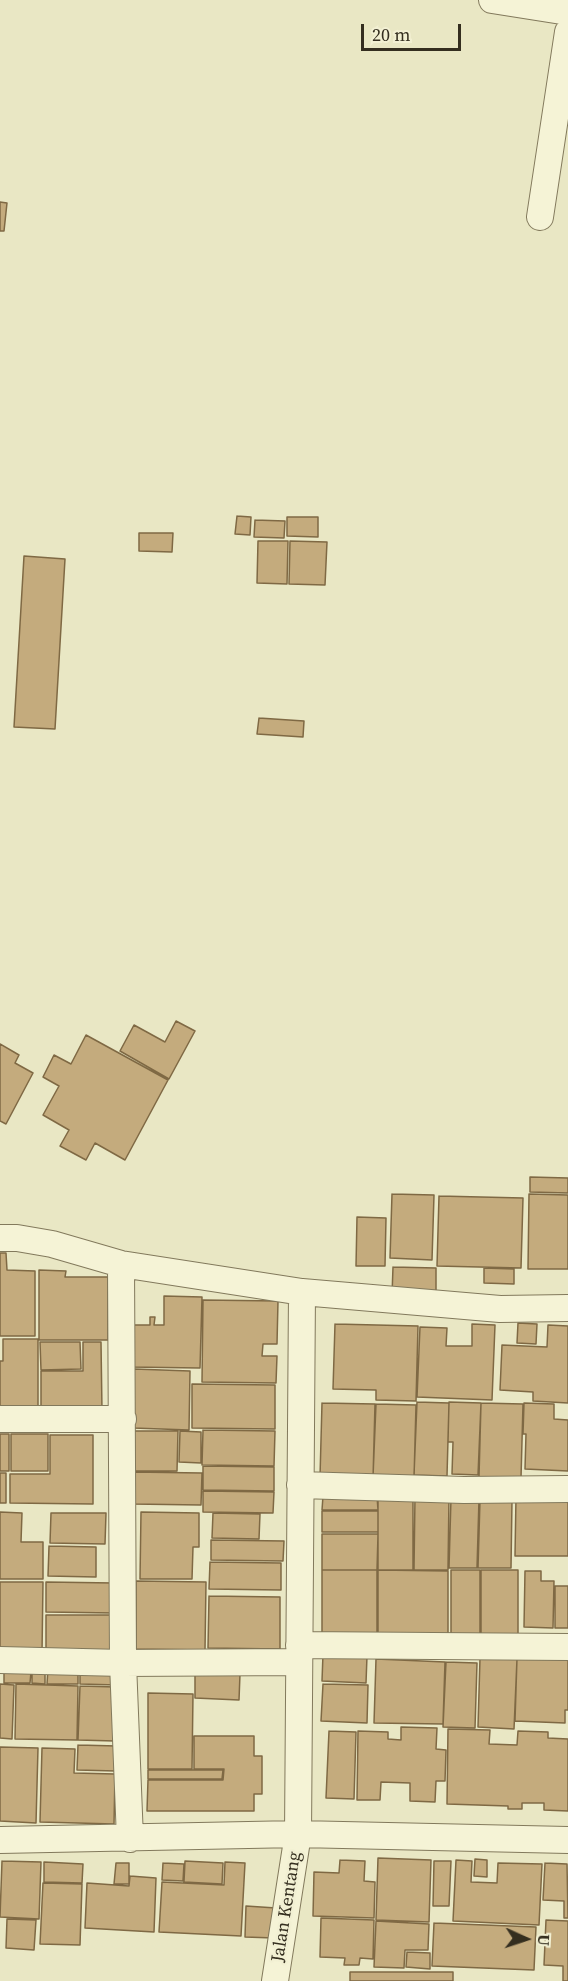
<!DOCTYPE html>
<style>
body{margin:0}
#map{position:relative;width:568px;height:1981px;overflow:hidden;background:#e9e7c4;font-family:"Source Serif 4",serif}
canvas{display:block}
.north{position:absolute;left:496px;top:1909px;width:60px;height:60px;-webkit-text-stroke:4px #f2f0d3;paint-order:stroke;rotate:93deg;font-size:16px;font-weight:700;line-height:24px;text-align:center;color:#342e1f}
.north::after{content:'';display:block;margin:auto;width:21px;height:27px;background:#342e1f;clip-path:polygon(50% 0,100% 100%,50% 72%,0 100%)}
.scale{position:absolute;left:361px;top:24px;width:100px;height:27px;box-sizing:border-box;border:3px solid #342e1f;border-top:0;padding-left:8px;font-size:18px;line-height:21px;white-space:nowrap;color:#342e1f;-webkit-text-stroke:4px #f2f0d3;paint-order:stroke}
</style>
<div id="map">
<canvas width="568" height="1981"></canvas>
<div class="north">U</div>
<div class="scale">20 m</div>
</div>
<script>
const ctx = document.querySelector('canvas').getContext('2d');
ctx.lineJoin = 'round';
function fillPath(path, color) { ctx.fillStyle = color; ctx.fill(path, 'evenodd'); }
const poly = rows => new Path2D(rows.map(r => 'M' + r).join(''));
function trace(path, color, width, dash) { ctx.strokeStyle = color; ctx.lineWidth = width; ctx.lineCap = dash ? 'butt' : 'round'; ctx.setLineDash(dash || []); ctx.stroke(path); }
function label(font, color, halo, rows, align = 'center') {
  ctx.font = font + ' "Source Serif 4",serif'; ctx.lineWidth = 5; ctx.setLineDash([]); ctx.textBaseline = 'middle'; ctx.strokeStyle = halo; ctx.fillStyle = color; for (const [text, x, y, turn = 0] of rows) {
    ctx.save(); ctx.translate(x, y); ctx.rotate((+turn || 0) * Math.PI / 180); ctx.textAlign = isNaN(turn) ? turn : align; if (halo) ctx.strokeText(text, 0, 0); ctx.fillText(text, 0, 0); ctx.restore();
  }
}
const building = poly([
 [0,202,7,203,4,231,0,231,0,202],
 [237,516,251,517,250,535,235,534,237,516],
 [287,517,318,517,318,537,287,536,287,517],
 [255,520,285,521,284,538,254,537,255,520],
 [139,533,173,533,172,552,139,551,139,533],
 [258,541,288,541,287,584,257,583,258,541],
 [290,541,327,542,325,585,289,584,290,541],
 [24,556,65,559,55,729,14,727,24,556],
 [259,718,304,721,303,737,257,734,259,718],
 [176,1021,195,1031,169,1079,120,1051,134,1025,165,1042,176,1021],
 [86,1035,168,1080,125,1160,95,1143,86,1160,60,1146,69,1130,43,1115,59,1086,43,1077,54,1055,71,1064,86,1035],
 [0,1044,19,1055,15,1063,33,1073,6,1124,0,1121,0,1044],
 [530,1177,568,1178,568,1193,530,1192,530,1177],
 [392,1194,434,1195,432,1260,390,1258,392,1194],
 [529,1194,568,1195,568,1269,528,1269,529,1194],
 [439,1196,523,1198,521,1268,437,1266,439,1196],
 [357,1217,386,1218,385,1266,356,1266,357,1217],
 [0,1253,6,1253,7,1270,35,1271,35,1336,0,1336,0,1253],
 [393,1267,436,1268,436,1296,392,1295,393,1267],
 [484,1268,514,1269,514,1284,484,1283,484,1268],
 [39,1270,66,1271,65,1277,108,1277,108,1340,39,1340,39,1270],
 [164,1296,202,1297,200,1368,129,1367,130,1325,150,1325,150,1317,155,1317,154,1325,164,1325,164,1296],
 [203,1300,278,1301,277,1344,263,1344,262,1356,277,1356,276,1383,202,1382,203,1300],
 [518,1323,537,1324,536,1344,517,1343,518,1323],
 [335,1324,418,1326,416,1401,376,1400,376,1390,333,1389,335,1324],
 [472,1324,495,1325,492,1400,417,1397,420,1327,447,1328,446,1346,472,1346,472,1324],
 [548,1325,568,1326,568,1403,533,1401,533,1392,500,1390,502,1345,547,1347,548,1325],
 [3,1339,38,1339,38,1411,0,1411,0,1361,3,1361,3,1339],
 [40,1342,80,1342,81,1369,41,1370,40,1342],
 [83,1342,101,1342,102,1411,41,1411,41,1371,83,1371,83,1342],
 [134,1369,190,1371,189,1430,133,1428,134,1369],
 [192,1384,275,1385,275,1429,192,1428,192,1384],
 [417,1402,449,1403,447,1476,414,1475,417,1402],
 [449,1402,481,1403,478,1475,452,1474,453,1442,448,1442,449,1402],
 [322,1403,375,1404,373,1479,320,1477,322,1403],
 [481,1403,523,1404,521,1478,479,1477,481,1403],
 [524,1403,554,1404,554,1419,568,1420,568,1471,525,1469,526,1434,523,1434,524,1403],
 [376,1404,416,1405,414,1479,373,1477,376,1404],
 [203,1430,275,1431,274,1466,202,1465,203,1430],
 [133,1431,178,1431,177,1471,132,1471,133,1431],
 [180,1431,201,1432,201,1463,179,1462,180,1431],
 [0,1434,9,1434,9,1471,0,1471,0,1434],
 [11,1434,48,1434,48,1471,11,1471,11,1434],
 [50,1435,93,1435,93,1504,10,1503,10,1474,50,1474,50,1435],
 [203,1466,274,1467,274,1491,203,1490,203,1466],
 [132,1472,202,1473,201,1505,132,1504,132,1472],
 [0,1473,6,1473,6,1503,0,1503,0,1473],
 [203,1491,274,1492,273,1513,203,1512,203,1491],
 [323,1496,377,1496,378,1510,322,1510,323,1496],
 [378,1496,413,1496,413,1570,378,1570,378,1496],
 [415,1496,449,1496,448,1570,414,1570,415,1496],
 [516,1497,568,1497,568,1556,515,1556,516,1497],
 [451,1498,479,1499,477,1568,449,1568,451,1498],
 [480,1500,512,1500,511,1568,478,1568,480,1500],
 [322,1511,378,1511,378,1532,322,1532,322,1511],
 [0,1512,22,1513,21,1542,43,1542,43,1579,0,1579,0,1512],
 [141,1512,199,1513,199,1547,193,1547,192,1579,140,1579,141,1512],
 [51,1513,106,1513,105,1544,50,1543,51,1513],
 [213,1513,260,1514,259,1539,212,1538,213,1513],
 [322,1534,378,1534,377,1570,322,1570,322,1534],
 [211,1540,284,1541,283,1561,211,1560,211,1540],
 [49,1546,96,1547,96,1577,48,1576,49,1546],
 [210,1562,281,1563,281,1590,209,1589,210,1562],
 [322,1570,377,1570,377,1636,322,1636,322,1570],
 [378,1570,448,1571,448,1636,378,1636,378,1570],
 [451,1570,480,1570,480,1638,451,1638,451,1570],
 [481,1570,518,1570,518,1638,481,1637,481,1570],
 [525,1571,541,1571,541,1581,554,1581,553,1628,524,1627,525,1571],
 [136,1581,206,1582,205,1650,136,1649,136,1581],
 [0,1582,43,1582,42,1653,0,1652,0,1582],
 [46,1582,114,1583,114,1613,46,1612,46,1582],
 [555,1586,568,1586,568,1628,555,1628,555,1586],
 [209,1596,280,1597,280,1649,208,1648,209,1596],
 [46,1615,114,1615,113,1654,46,1653,46,1615],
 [323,1654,367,1656,366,1683,322,1681,323,1654],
 [480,1658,517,1659,514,1729,478,1727,480,1658],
 [517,1658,568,1660,568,1710,565,1710,565,1723,515,1721,517,1658],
 [376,1659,445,1662,443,1724,374,1723,376,1659],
 [446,1662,477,1663,475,1728,443,1727,446,1662],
 [32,1667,45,1668,45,1684,32,1683,32,1667],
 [48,1668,78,1668,78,1684,47,1684,48,1668],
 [80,1668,117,1669,117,1685,80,1684,80,1668],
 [4,1671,31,1672,30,1683,4,1683,4,1671],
 [195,1673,240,1674,239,1700,195,1698,195,1673],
 [0,1684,14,1685,12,1739,0,1738,0,1684],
 [16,1684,78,1686,77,1740,15,1739,16,1684],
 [323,1684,368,1685,367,1723,321,1721,323,1684],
 [80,1686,116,1687,115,1741,78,1740,80,1686],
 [148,1693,193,1694,192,1769,148,1769,148,1693],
 [401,1727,437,1728,436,1749,446,1750,445,1781,436,1781,435,1802,410,1801,410,1783,381,1782,380,1800,357,1800,358,1731,388,1732,388,1739,401,1740,401,1727],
 [448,1729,490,1730,489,1744,517,1745,518,1731,548,1732,548,1738,568,1739,568,1811,544,1810,544,1803,522,1803,522,1809,508,1809,508,1806,447,1804,448,1729],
 [329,1731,356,1732,354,1799,326,1798,329,1731],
 [194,1736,254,1736,254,1756,262,1756,262,1794,254,1794,254,1811,147,1811,148,1780,223,1780,224,1769,194,1769,194,1736],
 [78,1745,117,1746,116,1771,77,1770,78,1745],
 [0,1747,38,1748,36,1823,0,1821,0,1747],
 [42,1748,75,1749,74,1773,115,1774,114,1824,40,1822,42,1748],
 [148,1770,223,1770,222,1779,148,1779,148,1770],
 [378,1858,431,1860,429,1922,376,1920,378,1858],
 [475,1859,487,1860,487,1877,474,1876,475,1859],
 [340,1860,365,1861,364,1881,375,1882,374,1918,313,1916,314,1872,339,1873,340,1860],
 [456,1860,472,1861,471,1882,497,1883,498,1863,542,1864,539,1925,453,1921,456,1860],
 [2,1861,41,1862,39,1919,0,1917,2,1861],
 [185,1861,223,1863,222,1884,184,1882,185,1861],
 [434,1861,451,1861,449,1906,433,1906,434,1861],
 [44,1862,83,1864,82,1883,44,1882,44,1862],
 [225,1862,245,1863,241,1936,159,1932,162,1882,224,1885,225,1862],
 [116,1863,129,1863,129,1884,114,1884,116,1863],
 [163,1863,184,1864,183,1881,162,1880,163,1863],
 [545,1863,567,1864,568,1918,564,1918,564,1901,543,1900,545,1863],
 [130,1876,156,1878,154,1932,85,1928,87,1883,129,1886,130,1876],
 [43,1883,82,1884,80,1945,40,1944,43,1883],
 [246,1906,276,1908,274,1938,245,1937,246,1906],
 [321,1918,374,1920,373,1959,360,1958,359,1965,344,1965,345,1958,320,1957,321,1918],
 [7,1919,36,1920,34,1950,6,1948,7,1919],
 [546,1920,568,1921,568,1981,563,1981,563,1966,544,1965,546,1920],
 [376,1921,429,1924,428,1950,405,1950,404,1968,374,1967,376,1921],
 [434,1923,536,1927,534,1970,432,1966,434,1923],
 [407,1952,430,1953,430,1969,406,1967,407,1952],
 [350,1972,453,1972,453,1981,350,1981,350,1972]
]);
const street = poly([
 [492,0,568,12],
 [540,217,568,32],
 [0,1238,17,1238,52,1244,121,1264,302,1292,500,1309,568,1308],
 [121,1264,123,1663,130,1839],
 [0,1419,123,1419],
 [300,1485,464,1490,568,1489],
 [299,1645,568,1647],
 [0,1660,123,1663,299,1662],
 [0,1840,298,1834,568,1840],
 [275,1981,298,1834,302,1292]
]);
const streetNames = [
 ["Jalan Kentang",287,1907,-81]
];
fillPath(building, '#c4ab7d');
trace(building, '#7f6944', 1.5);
trace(street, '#82795c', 28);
trace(street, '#f5f3d6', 26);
label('18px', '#342e1f', '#f2f0d3', streetNames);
</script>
